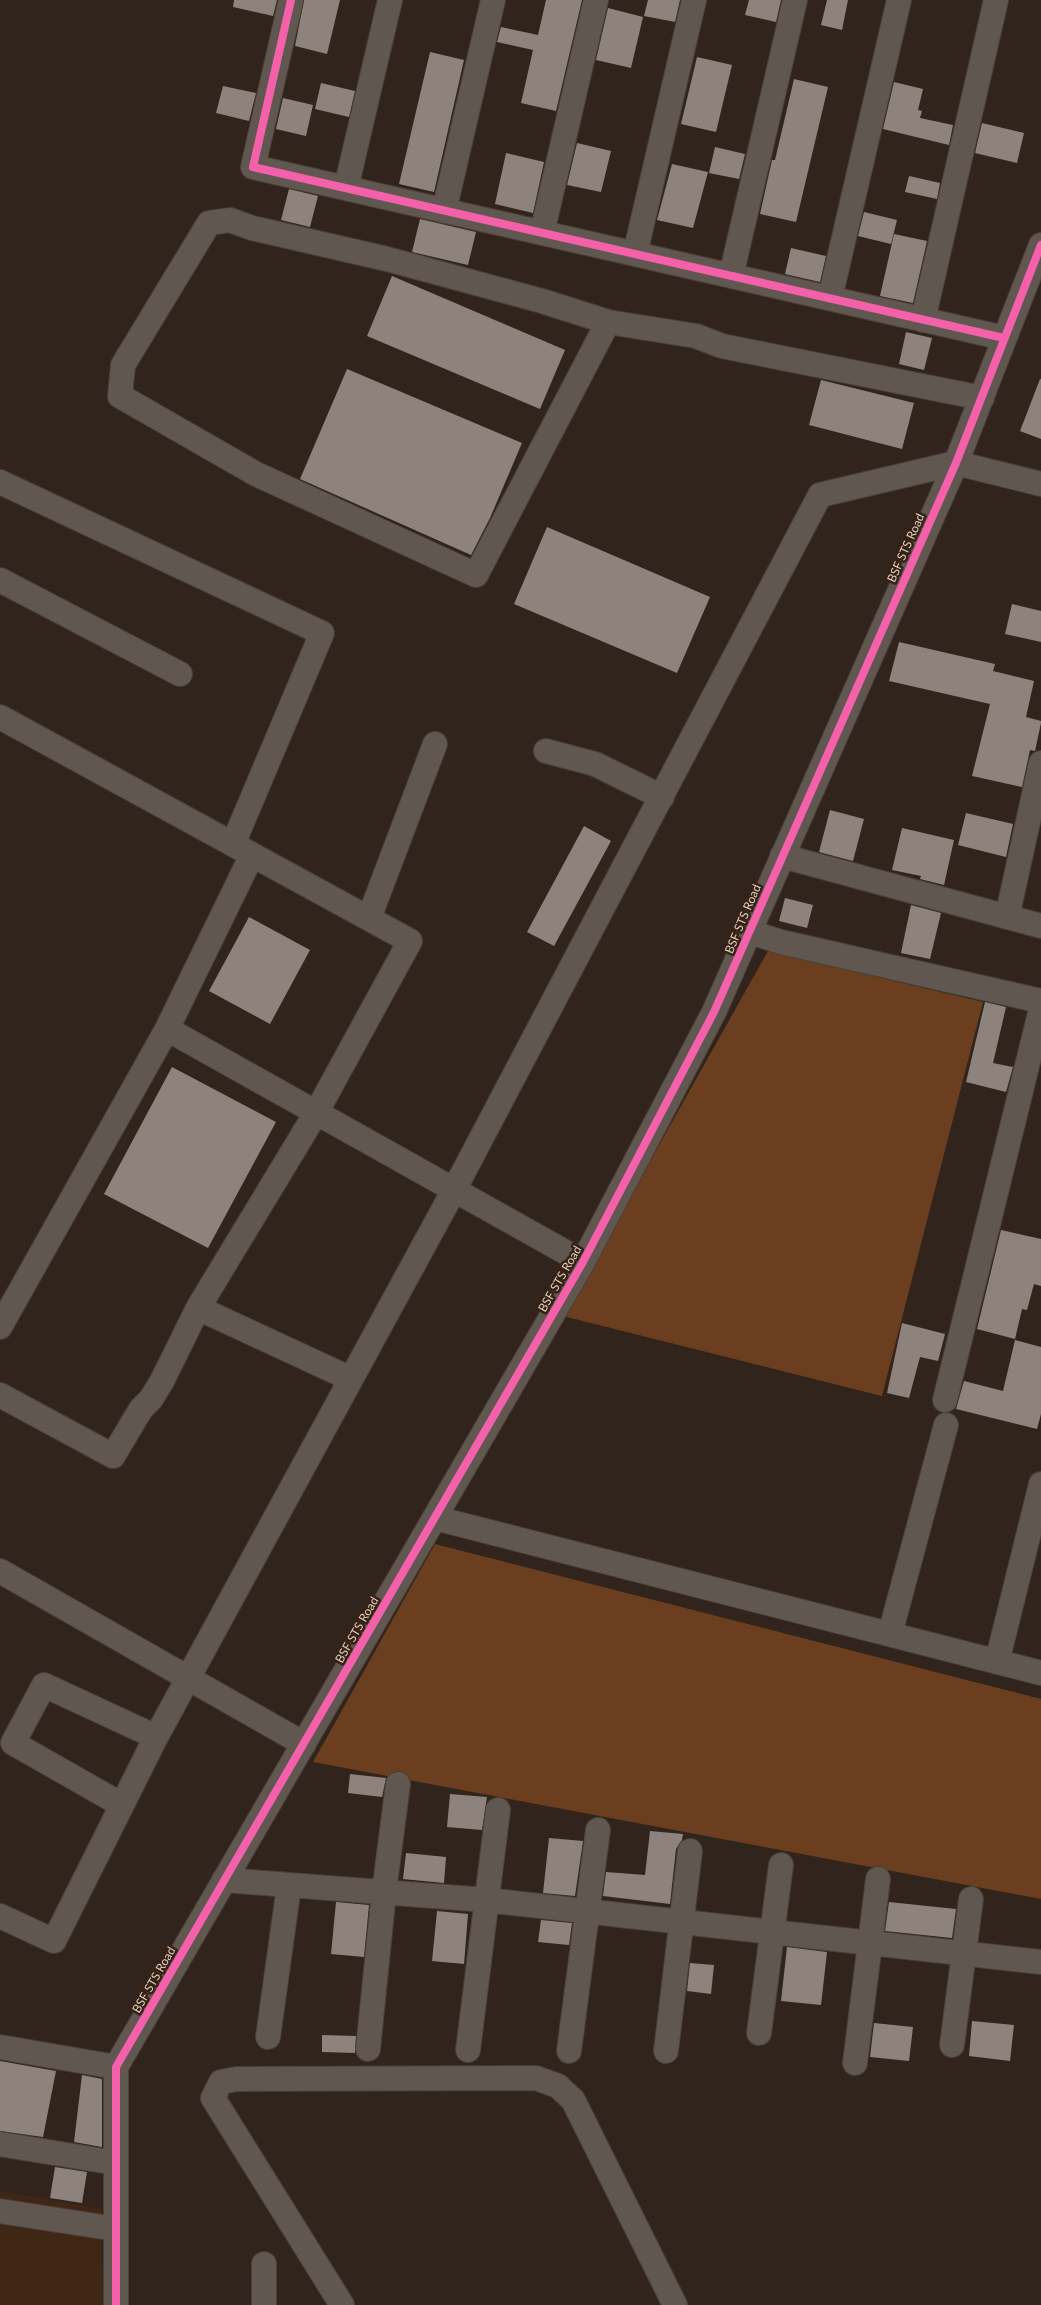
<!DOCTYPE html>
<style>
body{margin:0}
canvas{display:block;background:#30241c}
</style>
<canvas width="1041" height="2305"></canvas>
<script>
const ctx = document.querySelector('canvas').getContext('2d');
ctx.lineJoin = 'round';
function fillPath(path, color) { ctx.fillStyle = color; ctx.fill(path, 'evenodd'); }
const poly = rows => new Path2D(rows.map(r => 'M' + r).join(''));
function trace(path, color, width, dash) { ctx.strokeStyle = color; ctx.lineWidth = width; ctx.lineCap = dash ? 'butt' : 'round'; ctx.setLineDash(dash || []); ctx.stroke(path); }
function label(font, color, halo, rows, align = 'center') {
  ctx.font = font + ' Lato,sans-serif'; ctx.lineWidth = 5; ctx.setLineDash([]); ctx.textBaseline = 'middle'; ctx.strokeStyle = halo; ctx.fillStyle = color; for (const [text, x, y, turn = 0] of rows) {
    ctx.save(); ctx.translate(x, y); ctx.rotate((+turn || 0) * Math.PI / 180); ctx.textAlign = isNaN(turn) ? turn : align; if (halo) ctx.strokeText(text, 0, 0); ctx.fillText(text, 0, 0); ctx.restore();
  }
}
const built = poly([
 [0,2191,101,2209,103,2305,0,2305]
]);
const green = poly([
 [768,951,983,1002,882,1396,563,1316],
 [435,1544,1041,1699,1041,1899,313,1762]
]);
const building = poly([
 [234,0,277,0,273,16,233,7],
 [304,0,340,0,327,54,295,46],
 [546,0,582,0,556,111,521,103,533,50,497,42,501,27,538,35],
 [648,0,680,0,675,22,644,16],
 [749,0,781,0,776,22,745,15],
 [827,0,848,0,842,30,821,25],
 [608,8,643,17,631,68,596,60],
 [430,52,464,60,434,192,399,184],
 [697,57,732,65,716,132,681,124],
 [794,79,828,87,796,222,760,214,772,160,775,160],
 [894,82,923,89,918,110,922,111,920,118,953,125,949,145,883,129],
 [321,83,355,91,349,117,315,109],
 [223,86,256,93,249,121,216,113],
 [283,98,313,105,306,136,276,129],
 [982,123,1024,133,1017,163,975,153],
 [577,143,611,151,601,192,567,185],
 [715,147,745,154,739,179,709,173],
 [506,153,544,162,533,213,495,204],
 [672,164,708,172,693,228,657,220],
 [909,176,940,183,937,199,905,192],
 [289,189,318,196,310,227,281,220],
 [864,212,897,220,891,244,858,236],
 [420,219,476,232,468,265,412,252],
 [894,234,927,241,913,303,880,296],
 [791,248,826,256,820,282,785,274],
 [392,276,565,350,540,409,367,336],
 [906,332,932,338,924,370,899,364],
 [347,369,522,443,490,518,471,555,300,479],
 [1040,379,1041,379,1041,439,1020,431],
 [821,380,914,403,902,449,809,425],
 [547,527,710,597,677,673,514,604],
 [1012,604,1041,611,1041,642,1005,634],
 [899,642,995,664,993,671,1034,681,1026,717,1041,721,1041,723,1035,751,1030,750,1022,787,972,776,990,704,889,681],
 [830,810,864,819,853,861,819,852],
 [966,813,1013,824,1006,857,958,845],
 [584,826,611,841,554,946,527,932],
 [902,828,954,840,944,885,920,879,921,876,892,870],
 [785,898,813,905,807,928,779,921],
 [911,905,941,913,930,959,901,953],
 [249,917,310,950,270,1024,209,991],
 [985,1002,1006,1007,993,1063,1013,1067,1006,1092,966,1082],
 [172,1067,276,1122,208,1248,104,1194],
 [1001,1230,1041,1239,1041,1286,1034,1284,1027,1310,1022,1309,1015,1339,977,1329],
 [902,1323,945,1334,938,1361,920,1357,909,1398,887,1393],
 [1015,1340,1041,1347,1041,1414,1037,1429,956,1409,964,1381,1003,1391],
 [350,1774,386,1778,382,1797,348,1793],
 [450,1794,487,1797,482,1830,447,1827],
 [650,1831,683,1834,682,1840,676,1849,670,1904,603,1896,606,1872,645,1875],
 [549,1838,583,1841,575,1896,543,1893],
 [406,1853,446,1857,444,1883,403,1879],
 [336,1902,369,1905,364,1957,331,1954],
 [889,1902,956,1909,952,1938,885,1931],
 [437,1911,468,1914,464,1964,432,1961],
 [541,1920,572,1923,569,1945,538,1942],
 [787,1947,827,1952,821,2005,781,2001],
 [690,1963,714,1965,711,1994,687,1991],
 [972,2021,1014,2025,1010,2061,969,2056],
 [874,2023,913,2027,909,2061,870,2057],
 [322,2035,356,2036,355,2053,322,2052],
 [0,2061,56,2071,43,2137,0,2131],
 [82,2075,102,2079,102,2147,74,2142],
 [55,2167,87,2172,82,2203,50,2198]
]);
const minor = poly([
 [291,0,253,167,1004,338],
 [346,188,390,0],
 [444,211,493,0],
 [542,233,596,0],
 [635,254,694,0],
 [731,276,795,0],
 [830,298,899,0],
 [923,320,996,0],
 [608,322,476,575,256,474,120,396,123,365,209,223,230,220,252,228,387,259,542,301,608,322,696,336,722,346,982,398],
 [0,482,322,633,233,844],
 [0,580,180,674],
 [0,717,410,941,316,1113,198,1308,162,1381,151,1399,141,1409,113,1456,0,1395],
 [546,751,595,764,662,797],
 [782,856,1041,926],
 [1007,917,1041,763],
 [369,918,435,744],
 [750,932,781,942,1041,1001],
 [167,1029,583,1262],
 [198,1308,351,1379],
 [0,1327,167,1029,252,855],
 [945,1400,1041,1009],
 [435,1518,1041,1673],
 [0,1571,304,1744],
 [890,1634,946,1425],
 [997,1662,1041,1484],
 [122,1805,13,1743,44,1685,156,1737],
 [224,1880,486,1900,1041,1962],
 [0,1916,54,1941,156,1737,454,1190,820,495,956,463,1041,484],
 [759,2033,781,1865],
 [268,2037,289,1886],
 [952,2045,971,1899],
 [0,2047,116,2067],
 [368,2049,384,1892,398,1784],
 [468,2050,498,1810],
 [569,2051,598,1830],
 [666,2051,690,1851],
 [855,2063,878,1879],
 [0,2144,116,2163],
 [0,2211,116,2229],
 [116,2305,116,2067,583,1262,714,1012,956,463,1041,245],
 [264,2305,264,2264],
 [342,2305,213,2098,221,2082,236,2079,536,2078,558,2086,573,2100,675,2305]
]);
const cycleway = poly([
 [291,0,253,167,1004,338],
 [116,2305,116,2067,583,1262,714,1012,956,463,1041,245]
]);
const streetNames = [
 ["BSF STS Road",906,548,-66],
 ["BSF STS Road",743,919,-67],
 ["BSF STS Road",560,1279,-60],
 ["BSF STS Road",357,1630,-60],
 ["BSF STS Road",154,1980,-60]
];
fillPath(built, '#402615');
fillPath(green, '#6b3e1f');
fillPath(building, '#8e837c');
trace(minor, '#4a403a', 26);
trace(minor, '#615751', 24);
trace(cycleway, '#f560ab', 8);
label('12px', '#ddcec5', '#382214', streetNames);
</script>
